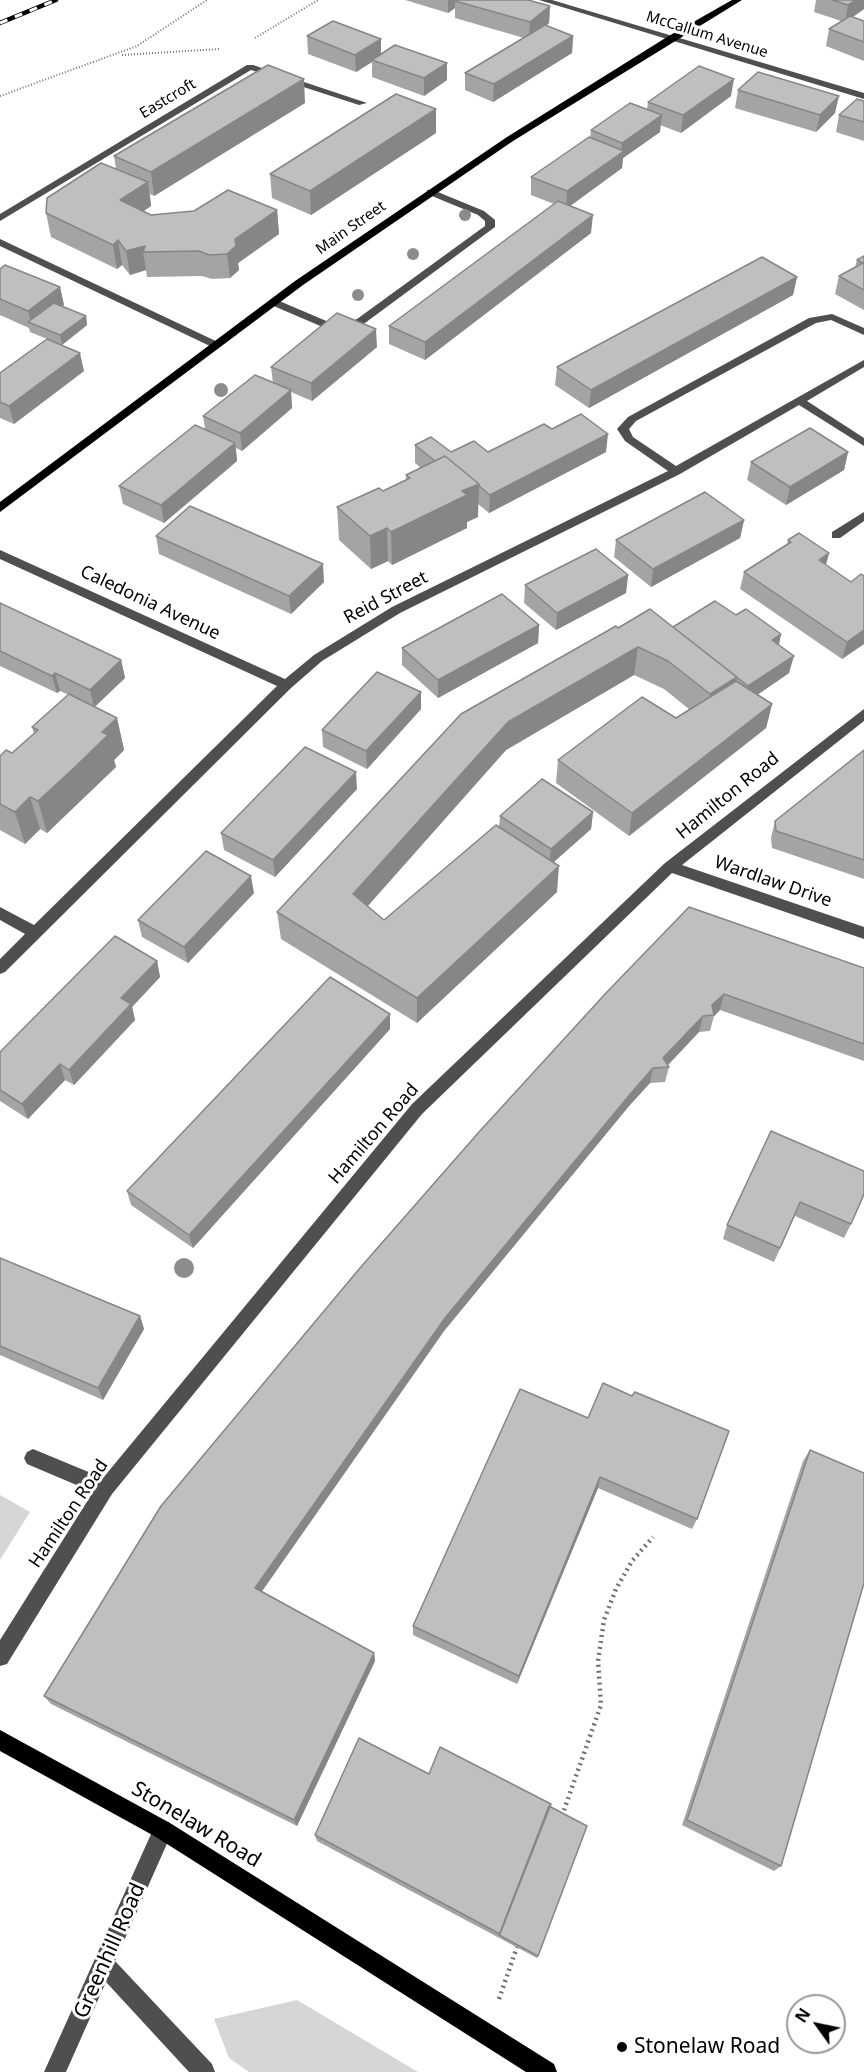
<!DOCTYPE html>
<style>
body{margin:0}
#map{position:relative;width:864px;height:2072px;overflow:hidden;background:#fff;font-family:"Noto Sans",sans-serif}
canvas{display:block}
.north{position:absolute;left:786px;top:1994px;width:60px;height:60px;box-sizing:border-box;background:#fff;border:2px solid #999;border-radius:50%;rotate:303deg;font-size:16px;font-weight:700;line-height:24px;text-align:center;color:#000}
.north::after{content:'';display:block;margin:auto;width:21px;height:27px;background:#000;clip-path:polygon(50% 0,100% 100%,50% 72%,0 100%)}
</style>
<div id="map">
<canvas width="864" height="2072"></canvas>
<div class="north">N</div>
</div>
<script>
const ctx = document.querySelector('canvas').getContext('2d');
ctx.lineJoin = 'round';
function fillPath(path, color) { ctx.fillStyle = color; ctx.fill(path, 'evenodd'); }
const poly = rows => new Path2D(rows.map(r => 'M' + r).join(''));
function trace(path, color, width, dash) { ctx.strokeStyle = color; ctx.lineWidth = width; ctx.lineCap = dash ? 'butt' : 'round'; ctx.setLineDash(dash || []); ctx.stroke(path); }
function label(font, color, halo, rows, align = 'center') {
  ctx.font = font + ' "Noto Sans",sans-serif'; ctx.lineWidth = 6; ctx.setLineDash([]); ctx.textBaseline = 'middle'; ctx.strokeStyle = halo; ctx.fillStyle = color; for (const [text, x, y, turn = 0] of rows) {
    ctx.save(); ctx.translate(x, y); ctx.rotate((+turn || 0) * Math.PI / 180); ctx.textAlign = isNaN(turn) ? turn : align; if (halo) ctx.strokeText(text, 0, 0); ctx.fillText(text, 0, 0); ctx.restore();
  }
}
const green = poly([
 [0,1495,30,1512,0,1560],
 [297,2000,418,2072,249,2072,229,2058,214,2019]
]);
const pathFar1 = poly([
 [255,38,318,0],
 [122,55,219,49],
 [0,96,137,46,207,0]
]);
const path = poly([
 [562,1816,601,1705,598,1661,604,1620,616,1589,632,1561,653,1537],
 [499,1999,517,1947]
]);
const minor = poly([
 [539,0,552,0,864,93,864,99,539,0],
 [247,65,253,65,367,103,359,105,251,70,0,221,0,214,247,65],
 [427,190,433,190,484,211,495,220,495,227,365,323,349,329,325,328,269,304,269,300,277,300,331,323,344,324,357,319,485,226,485,221,478,215,427,194,427,190],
 [0,239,220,343,221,345,220,347,212,347,0,246,0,239],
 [832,314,864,328,864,335,831,320,816,323,636,421,629,429,633,437,676,466,864,360,864,367,807,401,864,438,864,446,799,405,680,474,400,613,322,661,291,688,5,972,0,974,0,959,25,934,0,920,0,907,34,925,277,686,0,559,0,550,285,679,314,655,392,607,668,471,625,441,617,429,628,417,809,318,832,314],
 [864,512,864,521,840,538,832,538,832,532,864,512],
 [864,709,864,721,682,865,864,927,864,939,672,873,422,1114,112,1494,7,1664,0,1666,0,1640,93,1492,27,1464,24,1458,27,1452,33,1449,103,1478,412,1104,665,863,864,709],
 [163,1820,170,1823,173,1830,115,1961,212,2064,215,2072,189,2072,106,1982,66,2072,44,2072,156,1823,163,1820]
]);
const major = poly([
 [732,0,742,0,513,141,303,285,0,512,0,502,295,281,507,137,667,37,732,0],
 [0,1730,170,1823,554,2064,557,2072,526,2072,156,1837,0,1751,0,1730]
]);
const rail = poly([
 [0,23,56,0]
]);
const trees = [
 [465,215,6],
 [413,254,6],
 [358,295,6],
 [221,390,7],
 [184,1268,10]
];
const wall = poly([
 [405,0,528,0,550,6,549,23,546,26,573,36,572,53,493,102,465,90,465,73,524,38,455,18,455,8,448,13],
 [816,0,864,0,864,9,853,17,864,21,864,61,826,46,829,29,841,21,814,12],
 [307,36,381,39,381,54,447,80,424,96,372,77,372,62,356,72,308,54],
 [738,90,835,113,816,132,735,108],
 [731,96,681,133,660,125,660,132,623,158,622,168,570,206,591,233,425,360,389,344,389,326,554,204,531,195,531,177,590,138,591,130,647,109,648,102],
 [864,101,864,141,836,132,839,115],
 [305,103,154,196,150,194,151,206,143,211,151,215,277,210,279,234,238,263,239,270,230,278,212,279,202,276,147,277,146,270,130,275,122,265,117,269,51,237,46,213,116,169,114,156],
 [436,133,311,215,272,198,270,174],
 [864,256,864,310,835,294,839,276,855,267,857,260],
 [0,269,60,287,64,305,62,306,86,316,87,325,62,345,30,332,29,328,0,315],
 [797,277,793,295,589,408,555,385,557,367],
 [377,347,312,401,291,392,292,408,242,451,236,448,237,461,164,523,123,504,119,486,205,429,203,416,273,383,271,367],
 [84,371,14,424,0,418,0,373],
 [552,429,606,452,489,513,478,504,478,517,467,522,467,528,392,565,388,561,371,569,339,540,337,507,383,491,406,480,406,475,421,468,415,463,415,445,451,452,488,452],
 [848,452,844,470,786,505,747,480,751,462],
 [744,520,740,538,651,587,614,557,616,540],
 [156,536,324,582,291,614,159,554],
 [788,540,829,553,826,565,864,644,842,659,740,589,744,572,787,544],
 [628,575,626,593,556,630,524,603,525,585],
 [0,603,121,660,125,678,95,707,117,718,124,750,114,760,116,767,47,833,40,829,25,844,0,830,0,756,12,753,34,734,32,727,69,695,60,691,57,693,0,666],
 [736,615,781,634,779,645,789,673,757,695,772,704,766,728,629,836,556,783,558,760,676,718,689,709,664,689,634,675,506,750,368,906,384,920,499,827,500,816,593,812,591,829,554,862,557,892,417,1023,281,939,277,912,618,628,673,627],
 [539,625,538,643,438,698,402,665,402,648],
 [421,692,421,709,367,769,323,747,322,730],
 [864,750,864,879,772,848,771,838,775,821],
 [357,789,275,877,224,850,221,833],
 [254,893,188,963,142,937,138,920],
 [157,961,160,977,132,1007,135,1020,74,1085,65,1080,28,1119,0,1101,0,1052],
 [864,968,864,1061,720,1010,714,1016,710,1031,699,1032,668,1065,669,1067,665,1082,650,1083,629,1106,444,1331,262,1591,374,1653,375,1661,297,1826,51,1704,44,1696,606,993],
 [390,1029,193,1248,131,1205,127,1191],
 [771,1131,851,1224,844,1238,795,1216,774,1262,723,1239,727,1225],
 [0,1258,140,1316,144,1329,103,1400,0,1355],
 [520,1389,697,1519,692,1529,598,1488,517,1684,413,1635,413,1626],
 [810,1450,781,1866,774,1871,682,1825,803,1461],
 [429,1774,549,1806,538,1956,537,1958,317,1841,315,1835]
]);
const shadedWall = poly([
 [448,0,465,0,455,1,455,8,448,13],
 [856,0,864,0,864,9,845,22,848,5],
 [550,6,549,23,529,39,530,22],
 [573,36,572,53,493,102,494,84],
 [381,39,381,56,372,60,372,62,356,72,355,55],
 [447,63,447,80,424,96,424,78],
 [304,79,305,103,154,196,151,172],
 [734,79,731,96,681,133,683,115],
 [839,96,835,113,816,132,820,115],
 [436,109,436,133,311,215,310,191],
 [662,115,660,132,623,158,622,168,566,209,567,191,621,153,622,143],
 [148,182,151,206,124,225,120,200],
 [277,210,279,234,238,263,239,270,230,278,227,254,235,239],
 [593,215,591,233,425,360,425,342],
 [118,240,122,265,117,269,113,245],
 [145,246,143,252,146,270,130,275,126,251],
 [797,277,793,295,589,408,591,390],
 [60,287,64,305,36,325,31,323,28,311],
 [86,316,87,325,62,345,60,335],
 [376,329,377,347,312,401,311,383],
 [80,353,84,371,14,424,9,406],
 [291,390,292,408,242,451,240,433],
 [608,434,606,452,489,513,490,495],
 [235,443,237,461,164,523,161,505],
 [848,452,844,470,786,505,790,487],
 [479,484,478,517,467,522,467,528,392,565,391,532,462,491],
 [744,520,740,538,651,587,653,569],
 [387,528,388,561,371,569,370,536],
 [829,553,824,571,819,560],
 [323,564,324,582,291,614,289,596],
 [628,575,626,593,556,630,557,613],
 [539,625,538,643,438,698,438,680],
 [864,630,864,644,842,659,847,642],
 [781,634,777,652,772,640],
 [638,647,634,675,506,750,355,920,353,894,508,722],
 [794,656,789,673,744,704,748,686],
 [121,660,125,678,94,707,90,690],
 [55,673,60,691,57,693,52,676],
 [737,677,731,705,704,721,710,694],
 [421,692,421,709,367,769,366,751],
 [772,704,766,728,629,836,632,813],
 [117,718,124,750,114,760,116,767,47,833,38,801,102,732],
 [356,772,357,789,275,877,273,860],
 [30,797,40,829,25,844,15,812],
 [593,812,591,829,549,866,551,849],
 [559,866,557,892,417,1023,417,998],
 [251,876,254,893,188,963,184,947],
 [157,961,160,977,132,1007,135,1020,74,1085,69,1070,121,998],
 [724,994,720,1010,714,1016,712,1005],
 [390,1014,390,1029,193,1248,189,1235],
 [703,1016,699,1032,666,1067,663,1058],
 [60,1064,65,1080,28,1119,22,1104],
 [653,1068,650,1083,629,1106,444,1331,258,1597,255,1588,445,1318,632,1092],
 [140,1316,144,1329,103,1400,98,1388],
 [600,1477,598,1488,517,1684,519,1676],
 [374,1653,375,1661,297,1826,294,1820]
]);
const building = poly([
 [456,0,528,0,550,6,530,22,455,1,456,0],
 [832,0,856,0,848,5,832,0],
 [850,16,864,21,864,42,829,29,850,16],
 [333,21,381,39,355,55,307,36,333,21],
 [545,25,573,36,494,84,465,73,545,25],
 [395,45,447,63,424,78,372,60,395,45],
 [268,65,304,79,151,172,114,156,268,65],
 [699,66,734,79,683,115,648,102,699,66],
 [758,72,839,96,820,115,738,90,758,72],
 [396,94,436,109,310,191,270,174,396,94],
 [857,99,864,101,864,122,839,115,857,99],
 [630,103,662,115,622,143,591,130,630,103],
 [589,137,624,151,567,191,531,177,589,137],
 [101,163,148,182,120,200,151,215,194,211,228,190,277,210,235,239,236,246,227,254,209,255,199,251,143,252,145,246,126,251,118,240,113,245,46,213,47,198,101,163],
 [558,201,593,215,425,342,389,326,558,201],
 [864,256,864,290,839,276,863,263,857,260,864,256],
 [762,257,797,277,591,390,557,367,762,257],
 [5,265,60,287,28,311,0,299,0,269,5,265],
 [54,303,86,316,60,335,28,322,54,303],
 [337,313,376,329,311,383,271,367,337,313],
 [47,339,80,353,9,406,0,402,0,373,47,339],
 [255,375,291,390,240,433,203,416,255,375],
 [581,414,608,434,490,495,479,486,479,484,445,456,435,461,415,445,431,437,451,452,474,441,488,452,544,424,552,429,581,414],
 [195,425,235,443,161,505,119,486,195,425],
 [810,428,848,452,790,487,751,462,810,428],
 [445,456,479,484,462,491,467,495,391,532,387,528,370,536,337,507,379,488,383,491,410,478,406,475,445,456],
 [705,492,744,520,653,569,616,540,705,492],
 [190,506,323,564,289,596,156,536,190,506],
 [799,533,829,553,819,560,851,582,861,574,864,576,864,630,847,642,744,572,791,542,788,540,799,533],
 [596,549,628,575,557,613,525,585,596,549],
 [502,594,539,625,438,680,402,648,502,594],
 [715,601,736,615,746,609,781,634,772,640,794,656,748,686,673,627,715,601],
 [0,603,121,660,90,690,55,673,52,676,0,651,0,603],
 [650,609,737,677,710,694,668,661,638,647,508,722,353,894,384,920,496,825,559,866,417,998,277,912,461,714,616,626,618,628,650,609],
 [377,672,421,692,366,751,322,730,377,672],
 [736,681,772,704,632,813,558,760,642,697,676,718,736,681],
 [69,694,117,718,102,732,108,735,74,768,38,801,30,797,15,812,0,804,0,756,6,750,12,753,38,730,32,727,69,694],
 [305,747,356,772,273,860,221,833,305,747],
 [864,750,864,860,776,831,775,821,864,750],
 [542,779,593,812,551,849,500,816,542,779],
 [206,851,251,876,184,947,138,920,206,851],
 [689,907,864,968,864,1044,724,994,712,1005,714,1015,703,1016,663,1058,669,1067,653,1068,632,1092,445,1318,255,1588,374,1653,294,1820,44,1696,161,1506,360,1268,479,1132,606,993,689,907],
 [115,936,157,961,121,998,131,1004,69,1070,60,1064,22,1104,0,1090,0,1052,115,936],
 [330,977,390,1014,189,1235,127,1191,330,977],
 [771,1131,864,1171,864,1194,851,1224,800,1202,780,1248,727,1225,771,1131],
 [0,1258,140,1316,98,1388,0,1346,0,1258],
 [603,1383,632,1396,635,1392,729,1431,697,1519,600,1477,519,1676,413,1626,520,1389,588,1418,603,1383],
 [810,1450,864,1473,864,1583,781,1866,687,1820,810,1450],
 [359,1738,429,1774,440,1747,551,1804,500,1934,315,1835,359,1738],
 [549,1806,587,1826,538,1956,499,1935,549,1806]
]);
const markers = [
 [622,2047,6,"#000"]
];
const farStreetnames = [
 ["McCallum Avenue",707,35,17],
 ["Eastcroft",168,99,-31],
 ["Main Street",351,228,-35]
];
const streetNames = [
 ["Reid Street",386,598,-28],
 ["Caledonia Avenue",150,603,25],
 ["Hamilton Road",728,796,-39],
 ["Wardlaw Drive",773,882,19],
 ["Hamilton Road",374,1134,-49],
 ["Hamilton Road",69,1514,-56]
];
const nearStreetnames = [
 ["Stonelaw Road",196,1825,31],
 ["Greenhill Road",110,1951,-66]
];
const nearPoinames = [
 ["Stonelaw Road",634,2047]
];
fillPath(green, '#d6d6d6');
trace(pathFar1, '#717171', 2, [1, 2]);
trace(path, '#717171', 4.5, [2, 4]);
fillPath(minor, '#4f4f4f');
fillPath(major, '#000');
trace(rail, '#000', 4.5);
trace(rail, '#fff', 3, [8]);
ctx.fillStyle = '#8c8c8c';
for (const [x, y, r] of trees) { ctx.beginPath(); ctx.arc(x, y, r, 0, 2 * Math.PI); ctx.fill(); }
fillPath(wall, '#a4a4a4');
fillPath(shadedWall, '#868686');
fillPath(building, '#bfbfbf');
trace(building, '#868686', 1.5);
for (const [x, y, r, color] of markers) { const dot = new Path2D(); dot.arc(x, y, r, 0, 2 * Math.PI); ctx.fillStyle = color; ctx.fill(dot); trace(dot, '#fff', 2); }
label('15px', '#000', '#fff', farStreetnames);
label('18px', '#000', '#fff', streetNames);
label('21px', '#000', '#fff', nearStreetnames);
label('21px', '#000', '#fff', nearPoinames, 'left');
</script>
